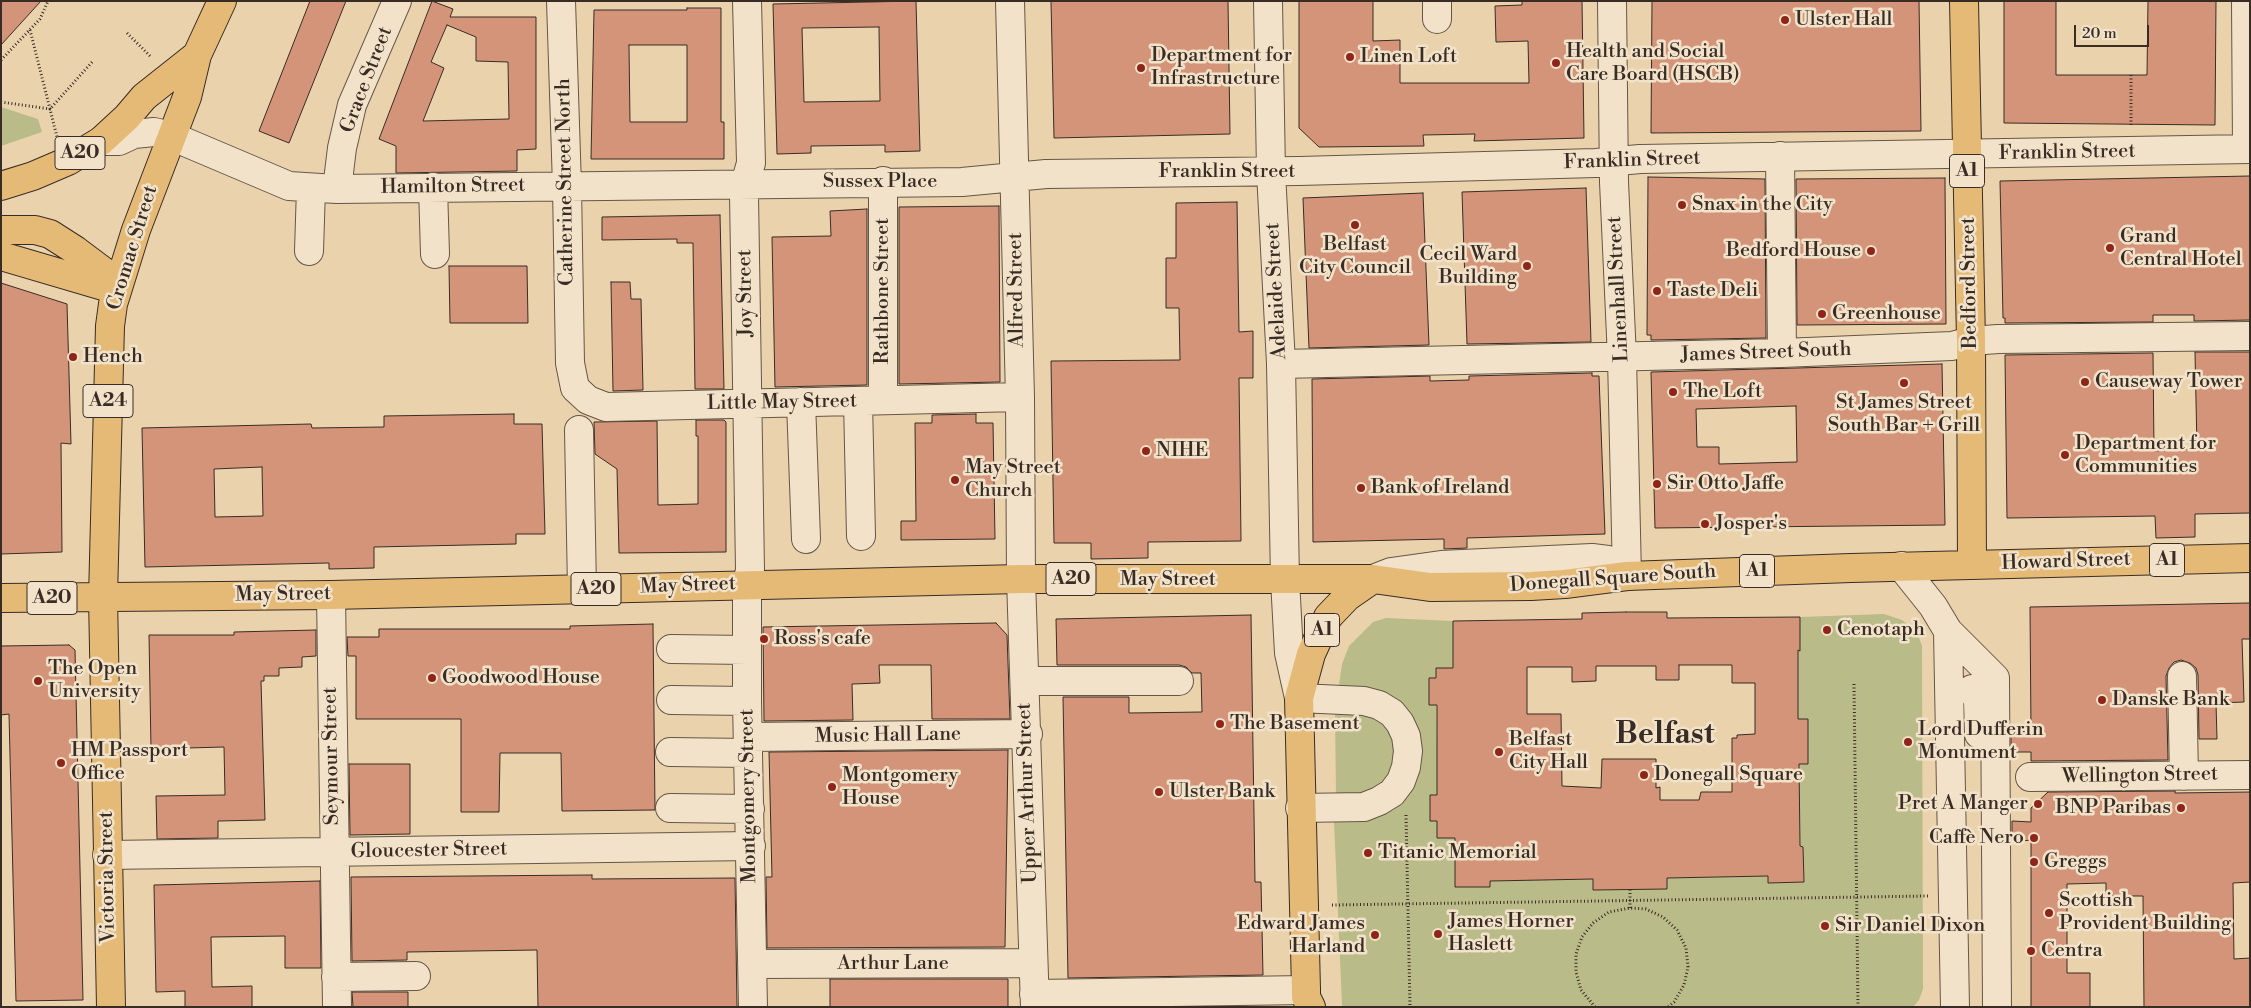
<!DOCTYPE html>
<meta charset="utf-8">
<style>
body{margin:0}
#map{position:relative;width:2251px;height:1008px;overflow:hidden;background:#ead3ac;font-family:"Libre Bodoni",serif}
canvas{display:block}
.frame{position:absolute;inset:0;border:2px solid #392c24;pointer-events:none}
.scale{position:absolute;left:2074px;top:25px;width:75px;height:22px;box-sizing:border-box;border:2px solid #392c24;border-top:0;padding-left:6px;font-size:15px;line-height:18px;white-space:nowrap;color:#392c24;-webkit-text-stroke:4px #f1e2c9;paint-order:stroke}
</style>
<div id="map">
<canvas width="2251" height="1008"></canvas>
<div class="frame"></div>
<div class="scale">20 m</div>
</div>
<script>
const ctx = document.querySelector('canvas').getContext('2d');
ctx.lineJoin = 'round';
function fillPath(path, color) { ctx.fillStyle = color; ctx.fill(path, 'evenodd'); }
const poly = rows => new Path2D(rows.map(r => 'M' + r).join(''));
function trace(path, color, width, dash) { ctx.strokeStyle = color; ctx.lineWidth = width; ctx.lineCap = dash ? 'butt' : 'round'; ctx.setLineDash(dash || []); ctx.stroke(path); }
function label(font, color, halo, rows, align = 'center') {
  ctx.font = font + ' "Libre Bodoni",serif'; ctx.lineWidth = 5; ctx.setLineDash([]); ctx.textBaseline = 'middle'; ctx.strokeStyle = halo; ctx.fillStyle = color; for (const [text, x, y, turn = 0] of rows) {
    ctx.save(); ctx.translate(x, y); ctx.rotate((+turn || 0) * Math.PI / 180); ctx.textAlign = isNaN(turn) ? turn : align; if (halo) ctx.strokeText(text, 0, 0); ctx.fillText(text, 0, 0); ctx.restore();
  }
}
const green = poly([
 [1,107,38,119,42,132,1,146],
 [1884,614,1902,620,1917,632,1922,646,1923,989,1919,1000,1913,1007,1343,1007,1342,1005,1334,822,1336,800,1335,712,1342,664,1349,646,1373,622,1386,618,1453,621,1453,656,1456,668,1436,669,1437,751,1437,838,1458,838,1455,852,1455,887,1490,887,1490,881,1593,879,1593,890,1667,889,1667,878,1768,876,1768,883,1804,882,1803,847,1800,846,1799,764,1808,764,1808,719,1798,719,1798,650,1800,650,1800,617]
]);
const building = poly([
 [1,1,41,1,1,45,1,1],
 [310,1,346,1,289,143,259,131,310,1],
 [432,1,453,9,450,17,536,17,536,149,517,150,517,171,396,173,396,146,379,139,432,1],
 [447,25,476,37,476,61,508,62,509,119,423,121,444,68,431,62,447,25],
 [916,1,920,151,885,152,885,145,811,146,811,153,777,154,773,4,916,1],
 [879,27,880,101,804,102,802,28,879,27],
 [1051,1,1228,1,1230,134,1054,138,1051,1],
 [1299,1,1373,1,1373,41,1400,40,1400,83,1529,83,1528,41,1496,42,1495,6,1522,5,1522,1,1582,1,1584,138,1474,141,1475,134,1423,135,1424,146,1319,147,1299,128,1299,1],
 [1652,1,1919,1,1921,131,1651,133,1652,1],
 [2004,1,2056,1,2056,75,2147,75,2148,1,2216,1,2215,125,2004,123,2004,1],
 [687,8,721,8,721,122,724,122,724,159,591,159,594,10,687,10,687,8],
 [629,45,687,45,687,122,630,122,629,45],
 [2250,176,2250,320,2194,321,2194,315,2153,315,2153,322,2005,323,2005,318,2003,318,2000,181,2250,176],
 [1648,177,1765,179,1766,338,1651,340,1651,335,1647,335,1648,177],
 [1945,178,1946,324,1797,325,1796,179,1945,178],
 [1586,188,1591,342,1467,344,1462,192,1586,188],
 [1423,193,1429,345,1309,348,1303,198,1423,193],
 [1237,202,1239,332,1253,331,1253,378,1239,378,1241,541,1148,542,1148,558,1091,559,1091,543,1054,543,1051,361,1180,360,1179,308,1166,308,1166,258,1176,258,1176,203,1237,202],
 [999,206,1000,382,899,384,899,207,999,206],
 [867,209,867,385,775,387,772,237,831,236,830,211,867,209],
 [720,215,724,389,695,389,693,243,677,243,677,239,602,240,602,217,720,215],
 [449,266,527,266,528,323,450,323,449,266],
 [611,282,630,282,631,299,641,299,643,390,613,391,611,282],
 [1,283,67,304,71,444,61,443,62,552,1,554,1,283],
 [2195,352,2250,352,2250,513,2195,514,2195,537,2156,538,2155,516,2007,518,2005,355,2153,353,2154,451,2197,449,2195,352],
 [1942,364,1945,525,1655,528,1651,372,1942,364],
 [1796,406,1797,462,1719,464,1719,447,1697,447,1696,409,1796,406],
 [1592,373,1592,376,1599,376,1605,534,1467,538,1467,548,1444,549,1444,539,1313,542,1312,379,1430,376,1430,381,1469,380,1469,376,1592,373],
 [514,414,514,424,542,424,545,534,516,534,516,544,374,547,374,568,329,569,329,563,145,567,142,428,311,424,312,428,384,427,384,416,514,414],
 [262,467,263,516,215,517,214,469,262,467],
 [976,414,976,423,993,423,995,539,901,540,901,521,916,521,915,423,932,423,932,415,976,414],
 [696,420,724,420,726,422,726,552,619,553,617,469,595,454,594,422,657,421,658,505,698,504,698,436,696,436,696,420],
 [2250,603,2250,639,2242,639,2244,702,2216,703,2217,739,2199,739,2198,675,2196,668,2190,663,2181,660,2174,662,2169,668,2166,676,2168,760,2031,761,2031,752,2011,752,2011,731,2031,732,2030,607,2250,603],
 [1626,612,1667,612,1667,618,1800,617,1800,651,1798,650,1798,719,1808,719,1808,764,1799,764,1800,846,1803,847,1804,882,1768,883,1768,876,1667,878,1667,889,1593,890,1593,879,1490,881,1490,887,1455,887,1455,838,1437,838,1437,821,1430,821,1430,795,1437,795,1437,705,1429,705,1429,678,1436,678,1436,668,1453,668,1453,621,1582,619,1582,613,1626,612],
 [1679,665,1732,665,1732,683,1755,683,1755,734,1737,735,1737,738,1732,738,1732,792,1701,792,1699,800,1660,800,1660,787,1656,788,1656,759,1602,759,1601,788,1562,786,1561,714,1527,714,1527,667,1572,667,1572,682,1596,681,1596,666,1656,666,1656,680,1679,680,1679,665],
 [1251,615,1255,882,1261,882,1263,975,1068,978,1063,697,1129,697,1129,713,1202,712,1201,673,1192,673,1186,667,1179,665,1057,665,1056,619,1251,615],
 [996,623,1007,635,1010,719,932,719,931,665,879,665,880,683,852,684,853,720,764,721,763,627,996,623],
 [653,624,655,810,562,811,561,753,500,753,499,812,461,812,461,719,356,719,356,656,348,656,347,637,379,637,379,629,570,629,570,626,653,624],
 [316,630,316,656,302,657,302,667,279,668,279,676,264,676,264,681,261,681,265,820,218,821,218,838,157,839,156,796,225,795,224,747,151,749,149,635,234,635,234,632,316,630],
 [69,645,75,650,83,1000,16,1001,9,714,1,715,1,646,69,645],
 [1008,750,1005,947,767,948,766,877,772,877,769,752,1008,750],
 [349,764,410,764,410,834,350,835,349,764],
 [2175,791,2175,793,2250,792,2250,882,2233,883,2234,959,2250,958,2250,1007,2144,1007,2143,896,2106,896,2106,883,2067,884,2067,973,2090,973,2090,1007,2031,1007,2031,840,2012,842,2012,821,2031,822,2031,808,2048,792,2175,791],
 [592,875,592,879,735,878,737,1007,538,1007,537,950,407,952,407,960,352,961,351,877,592,875],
 [320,881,321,968,285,968,285,936,211,937,212,987,252,986,252,1007,185,1007,185,991,156,992,154,885,320,881],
 [830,979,1008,979,1008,1007,830,1007,830,979],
 [352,992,408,992,408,1007,353,1007,352,992]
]);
const path = poly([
 [30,30,50,109,93,61],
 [127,33,151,57],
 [1,60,40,19,48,1],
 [2131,75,2131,126],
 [1,102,50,109,57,137],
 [1854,684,1858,1007],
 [1406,815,1410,1007],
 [1332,905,1928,896],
 [1630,908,1630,890],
 [1595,1007,1581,990,1576,972,1576,954,1582,937,1593,923,1609,912,1630,908,1646,909,1663,917,1677,930,1686,948,1688,967,1684,985,1674,1002,1668,1007]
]);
const minor = poly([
 [561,1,567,186,570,363,575,388,588,400,606,407,1020,397],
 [747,1,751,163,745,184,744,195,750,570,747,584,747,701,753,1007],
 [1010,1,1020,397,1021,579,1035,1007],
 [1268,1,1271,172,1281,364,1285,580,1289,653,1299,698,1364,701,1379,705,1392,713,1400,723,1406,736,1408,751,1406,767,1401,781,1392,793,1379,801,1364,807,1300,808],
 [1437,1,1437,19],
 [1612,1,1614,182,1622,358,1627,576],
 [2246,1,2247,149],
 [101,141,119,141,134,134,154,132,171,136,289,186,337,189,962,182,1046,174,1299,171,1596,163,1640,159,2250,149],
 [1780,156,1782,353],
 [883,181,883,400],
 [433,187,435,254],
 [337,189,342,148,352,105,397,1],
 [309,251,311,188],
 [1281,364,1782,353,1952,346,1971,341,1998,339,2250,336],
 [858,401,861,536],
 [801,402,806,539],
 [579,430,582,589],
 [1901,566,1933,606,1948,631,1995,678,1997,1007],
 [1373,579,1391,572,1441,565,1592,558,1608,560,1627,576],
 [331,595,337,1007],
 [1948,631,1955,1007],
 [671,649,747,650],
 [2182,676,2184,776],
 [1025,681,1179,681],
 [1972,689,1978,700,1979,734],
 [671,700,747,701],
 [748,737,1028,734],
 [670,752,748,753],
 [2030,777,2250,775],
 [670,808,750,809],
 [107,855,751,846],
 [752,964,1033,963],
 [336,977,416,976],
 [1034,994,1306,990]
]);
const major = poly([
 [1964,1,1971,341,1972,565],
 [1,186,33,176,68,161,101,141,127,117,144,97,197,55],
 [1,230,35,230,50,234,75,250,119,283],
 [1,256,117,290],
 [1,598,331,595,1021,579,1373,579,1430,587,1531,586,1565,584,1627,576,1851,568,2250,558],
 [111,1007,103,597,110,326,113,304,136,230,187,97,197,55,222,1],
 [1311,1007,1306,997,1306,990,1299,698,1311,654,1328,617,1347,597,1373,579]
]);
const markers = [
 [1785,20,5,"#8f2418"],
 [1350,57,5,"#8f2418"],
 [1556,63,5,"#8f2418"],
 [1141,68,5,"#8f2418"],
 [1682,205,5,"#8f2418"],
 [1355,225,5,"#8f2418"],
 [2110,248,5,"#8f2418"],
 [1871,251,5,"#8f2418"],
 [1527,266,5,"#8f2418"],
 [1657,291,5,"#8f2418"],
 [1822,314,5,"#8f2418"],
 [73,357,5,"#8f2418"],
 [2085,382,5,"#8f2418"],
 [1904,383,5,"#8f2418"],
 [1673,392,5,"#8f2418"],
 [1146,451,5,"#8f2418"],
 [2065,455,5,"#8f2418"],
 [955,480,5,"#8f2418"],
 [1657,484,5,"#8f2418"],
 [1361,488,5,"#8f2418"],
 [1705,524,5,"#8f2418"],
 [1827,630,5,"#8f2418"],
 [764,639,5,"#8f2418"],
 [432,678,5,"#8f2418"],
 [38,681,5,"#8f2418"],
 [2102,700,5,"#8f2418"],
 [1220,724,5,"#8f2418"],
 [1908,742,5,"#8f2418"],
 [1499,752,5,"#8f2418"],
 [61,763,5,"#8f2418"],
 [1644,775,5,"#8f2418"],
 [832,787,5,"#8f2418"],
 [1159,792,5,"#8f2418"],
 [2038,804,5,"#8f2418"],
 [2181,808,5,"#8f2418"],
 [2034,838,5,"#8f2418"],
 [1368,853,5,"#8f2418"],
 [2034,862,5,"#8f2418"],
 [2049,913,5,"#8f2418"],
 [1825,926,5,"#8f2418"],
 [1438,934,5,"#8f2418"],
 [1375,935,5,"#8f2418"],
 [2031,951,5,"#8f2418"]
];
const shields = [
 [80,153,50],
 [1967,171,35],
 [108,401,50],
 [2167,560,35],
 [1757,571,35],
 [1071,579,50],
 [596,589,50],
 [52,598,50],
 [1322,630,35]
];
const shieldNames = [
 ["A20",80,153],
 ["A1",1967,171],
 ["A24",108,401],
 ["A1",2167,560],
 ["A1",1757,571],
 ["A20",1071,579],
 ["A20",596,589],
 ["A20",52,598],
 ["A1",1322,630]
];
const poiNames = [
 ["Ulster Hall",1795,20],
 ["Health and Social",1566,52],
 ["Care Board (HSCB)",1566,75],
 ["Department for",1151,56],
 ["Infrastructure",1151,79],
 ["Linen Loft",1360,57],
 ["Snax in the City",1692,205],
 ["Grand",2120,237],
 ["Central Hotel",2120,260],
 ["Belfast",1355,245,"center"],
 ["City Council",1355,268,"center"],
 ["Bedford House",1861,251,"right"],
 ["Cecil Ward",1517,255,"right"],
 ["Building",1517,278,"right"],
 ["Taste Deli",1667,291],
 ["Greenhouse",1832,314],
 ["Hench",83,357],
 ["Causeway Tower",2095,382],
 ["The Loft",1683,392],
 ["St James Street",1904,403,"center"],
 ["South Bar + Grill",1904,426,"center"],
 ["Department for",2075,444],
 ["Communities",2075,467],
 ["NIHE",1156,451],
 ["May Street",965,468],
 ["Church",965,491],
 ["Sir Otto Jaffe",1667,484],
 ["Bank of Ireland",1371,488],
 ["Josper's",1715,524],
 ["Cenotaph",1837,630],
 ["Ross's cafe",774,639],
 ["The Open",48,669],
 ["University",48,692],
 ["Goodwood House",442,678],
 ["Danske Bank",2112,700],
 ["The Basement",1230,724],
 ["Lord Dufferin",1918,730],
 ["Monument",1918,753],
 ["Belfast",1509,740],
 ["City Hall",1509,763],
 ["HM Passport",71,751],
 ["Office",71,774],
 ["Donegall Square",1654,775],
 ["Montgomery",842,776],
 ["House",842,799],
 ["Ulster Bank",1169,792],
 ["Pret A Manger",2028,804,"right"],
 ["BNP Paribas",2171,808,"right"],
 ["Caffè Nero",2024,838,"right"],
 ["Titanic Memorial",1378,853],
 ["Greggs",2044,862],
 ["Scottish",2059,901],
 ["Provident Building",2059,924],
 ["James Horner",1448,922],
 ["Haslett",1448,945],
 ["Edward James",1365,924,"right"],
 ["Harland",1365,947,"right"],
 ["Sir Daniel Dixon",1835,926],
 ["Centra",2041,951]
];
const streetNames = [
 ["Grace Street",367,80,-69],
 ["Franklin Street",2067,153,-1],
 ["Franklin Street",1632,161,-2],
 ["Franklin Street",1227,172],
 ["Catherine Street North",566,182,-91],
 ["Sussex Place",880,182],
 ["Hamilton Street",453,187,-1],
 ["Cromac Street",133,248,-73],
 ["Bedford Street",1970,283,-91],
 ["Linenhall Street",1619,289,-93],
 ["Alfred Street",1017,290,-91],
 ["Rathbone Street",883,291,-90],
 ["Adelaide Street",1277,291,-93],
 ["Joy Street",746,293,-91],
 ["James Street South",1766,353,-2],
 ["Little May Street",782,403,-1],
 ["Howard Street",2066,562,-2],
 ["Donegall Square South",1613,579,-4],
 ["May Street",1168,580],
 ["May Street",688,586,-2],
 ["May Street",283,595,-1],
 ["Music Hall Lane",888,736,-1],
 ["Seymour Street",332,756,-91],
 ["Wellington Street",2140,776,-1],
 ["Upper Arthur Street",1028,793,-92],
 ["Montgomery Street",749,796,-91],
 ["Gloucester Street",429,851,-1],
 ["Victoria Street",108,877,-91],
 ["Arthur Lane",893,964]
];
const townNames = [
 ["Belfast",1665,736]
];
fillPath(green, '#b9bc88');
fillPath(building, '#d49479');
trace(building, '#392c24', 1);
trace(minor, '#655646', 30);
trace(major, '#392c24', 30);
trace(path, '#392c24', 3, [1, 2.5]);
trace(minor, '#f1e2c9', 28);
trace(major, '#e5ba76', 28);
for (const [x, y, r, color] of markers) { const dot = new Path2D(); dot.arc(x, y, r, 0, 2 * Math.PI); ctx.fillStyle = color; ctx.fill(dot); trace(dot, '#f1e2c9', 2); }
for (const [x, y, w] of shields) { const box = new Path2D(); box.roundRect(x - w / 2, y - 16.5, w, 33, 4); ctx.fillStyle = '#f1e2c9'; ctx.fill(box); trace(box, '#392c24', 1); }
label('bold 19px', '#392c24', null, shieldNames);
label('20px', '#392c24', '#f1e2c9', poiNames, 'left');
label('20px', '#392c24', '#f1e2c9', streetNames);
label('bold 30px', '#392c24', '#f1e2c9', townNames);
</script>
